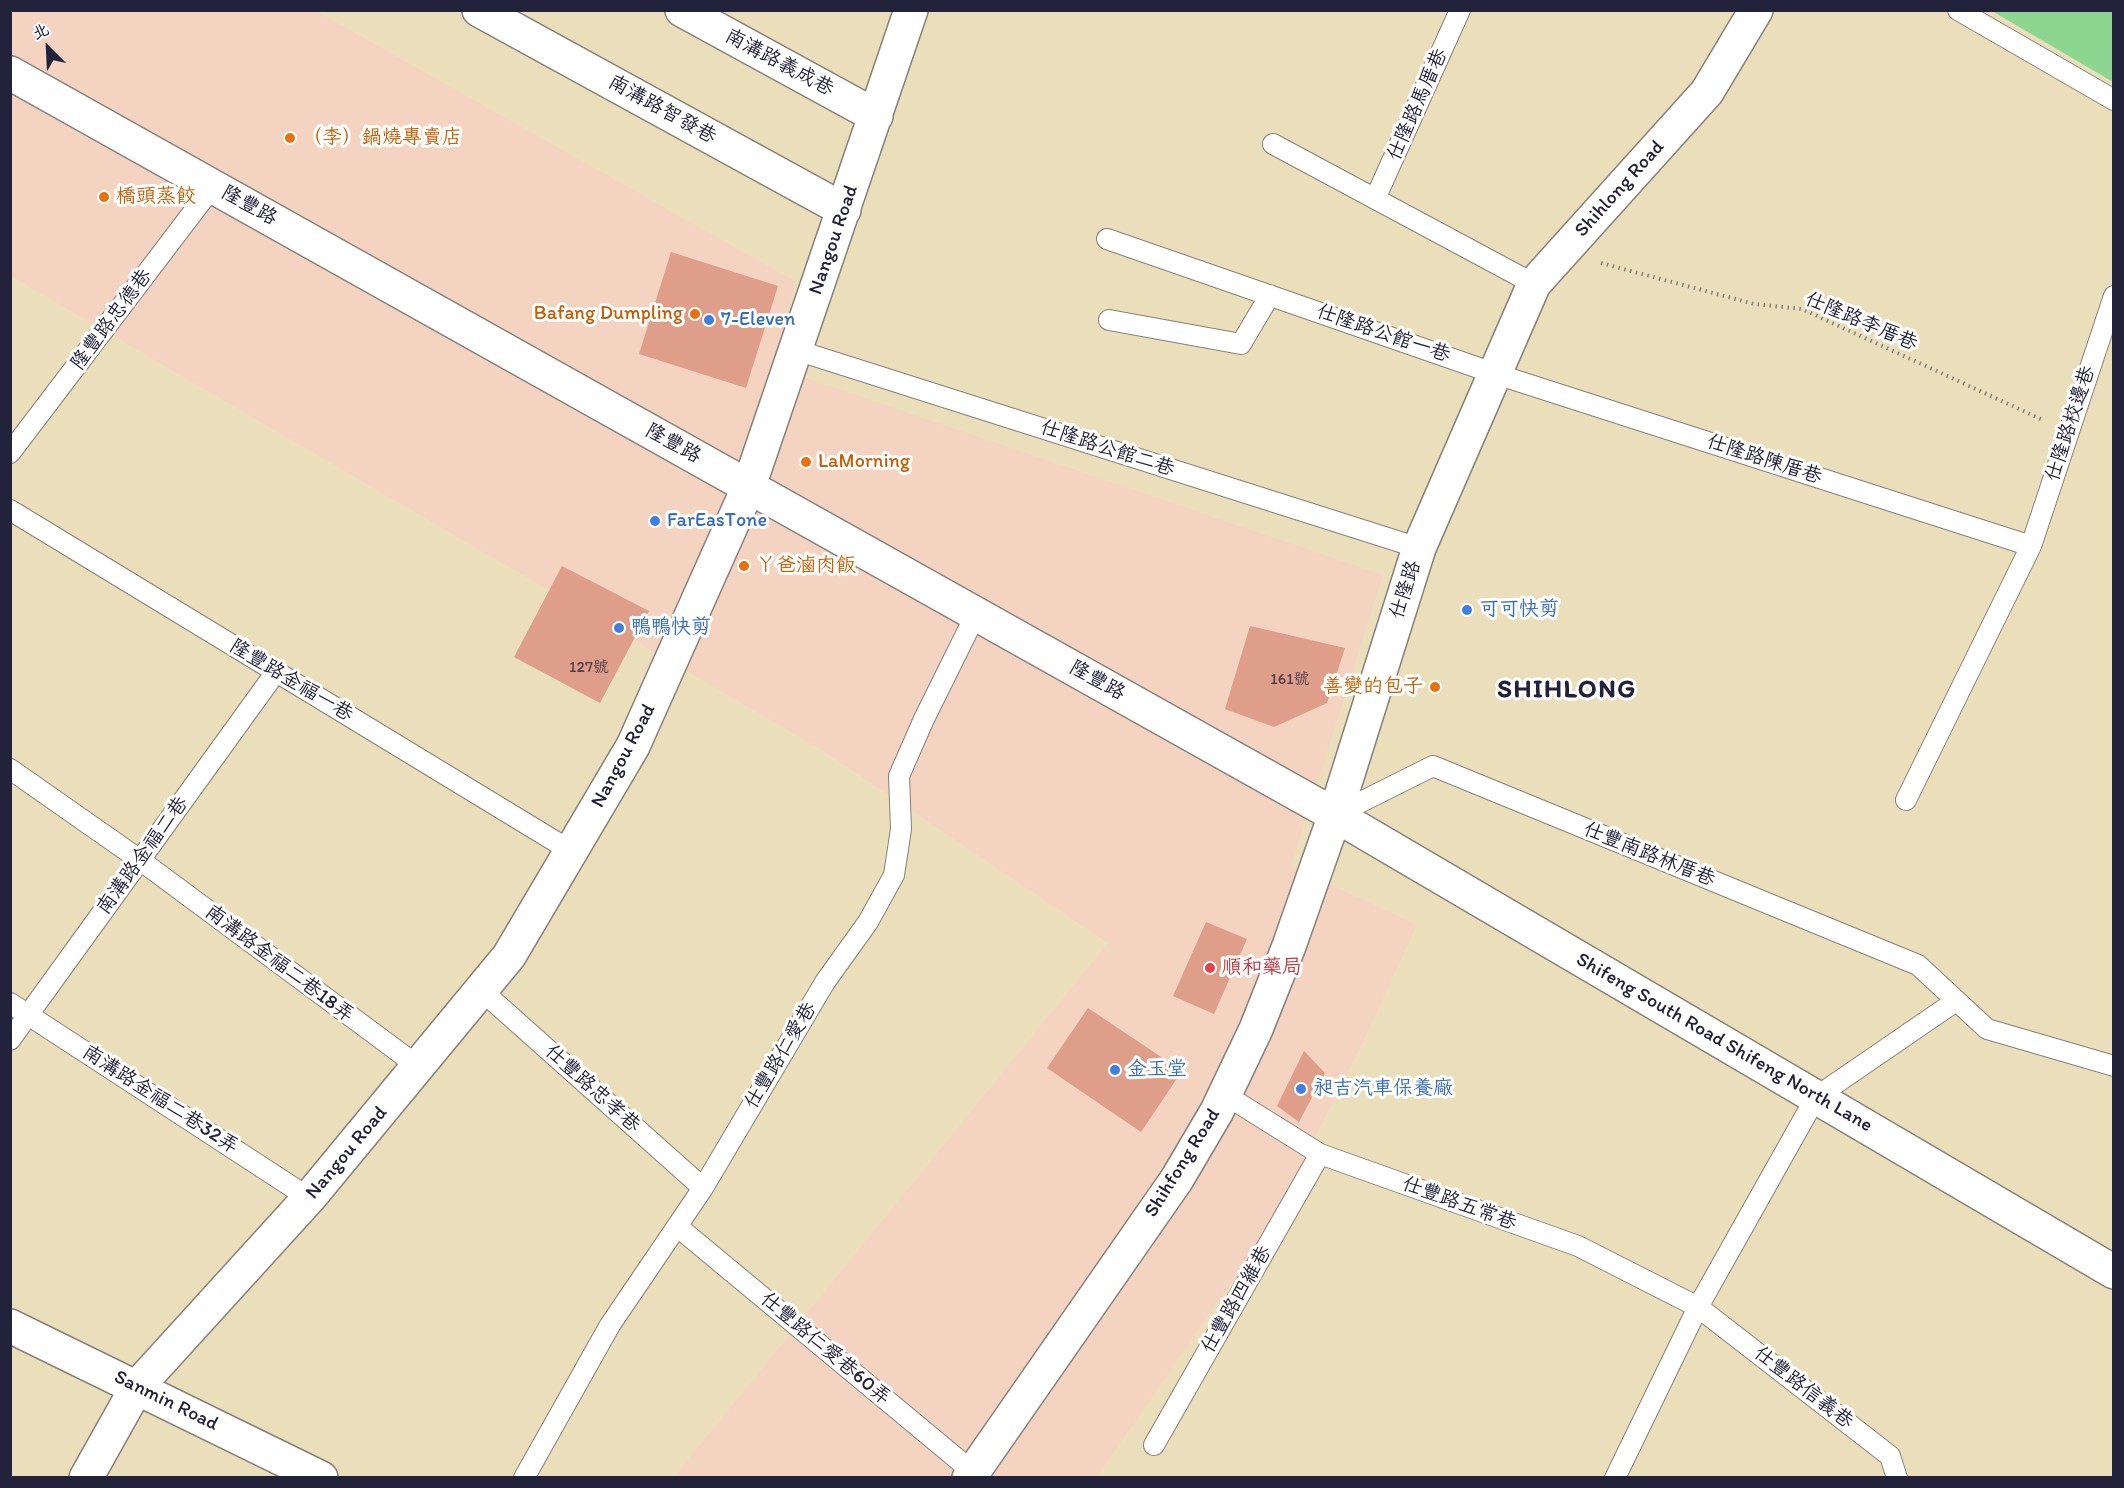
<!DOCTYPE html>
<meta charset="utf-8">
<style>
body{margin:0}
#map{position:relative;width:2124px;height:1488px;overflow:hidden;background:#eadfba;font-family:Itim,"LXGW WenKai TC",sans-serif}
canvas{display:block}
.frame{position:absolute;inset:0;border:12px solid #22223b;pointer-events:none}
.north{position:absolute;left:18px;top:18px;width:60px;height:60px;-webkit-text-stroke:4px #fff;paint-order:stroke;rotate:336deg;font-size:16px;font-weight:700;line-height:24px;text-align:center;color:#22223b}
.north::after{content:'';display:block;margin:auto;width:21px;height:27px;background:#22223b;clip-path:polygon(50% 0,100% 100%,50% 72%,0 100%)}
</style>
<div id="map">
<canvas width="2124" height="1488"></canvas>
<div class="frame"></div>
<div class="north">北</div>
</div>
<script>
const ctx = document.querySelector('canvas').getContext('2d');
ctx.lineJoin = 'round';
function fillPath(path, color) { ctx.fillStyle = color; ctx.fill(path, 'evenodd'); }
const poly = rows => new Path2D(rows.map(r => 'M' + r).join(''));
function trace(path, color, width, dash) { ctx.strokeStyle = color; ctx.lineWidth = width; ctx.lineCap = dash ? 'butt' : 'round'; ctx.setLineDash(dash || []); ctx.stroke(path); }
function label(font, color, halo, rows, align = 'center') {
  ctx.font = font + ' Itim,"LXGW WenKai TC",sans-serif'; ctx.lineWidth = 6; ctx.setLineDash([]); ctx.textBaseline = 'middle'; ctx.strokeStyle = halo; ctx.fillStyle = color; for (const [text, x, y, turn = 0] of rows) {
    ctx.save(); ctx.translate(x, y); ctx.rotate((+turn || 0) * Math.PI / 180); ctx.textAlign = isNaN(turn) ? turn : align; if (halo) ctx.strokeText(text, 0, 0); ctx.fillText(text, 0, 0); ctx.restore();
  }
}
const built = poly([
 [11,11,316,11,796,282,774,367,1383,575,1291,866,1417,925,1363,1042,1272,1223,1097,1477,674,1477,1108,943,822,750,11,276]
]);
const green = poly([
 [1992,11,2113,11,2113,82]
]);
const building = poly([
 [671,252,778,286,746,388,639,354],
 [562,566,649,611,600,703,514,657],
 [1250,626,1345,648,1327,703,1274,727,1225,709],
 [1206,922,1247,939,1214,1014,1173,996],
 [1088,1008,1182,1071,1141,1132,1047,1068],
 [1304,1051,1325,1073,1299,1122,1277,1106]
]);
const path = poly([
 [1601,263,1754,304,1802,309,2043,420]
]);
const service = poly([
 [1958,10,2114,100],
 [1273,144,1534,284],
 [1375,199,1460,10],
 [1107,239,1496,374,2031,546],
 [1109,320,1241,344,1270,295],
 [796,350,1419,548],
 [10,453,213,186],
 [10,510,571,851],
 [10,769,140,860,419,1067],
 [1906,800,2031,546,2114,296],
 [1335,815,1433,766,1918,965,1987,1029,2114,1066],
 [481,990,703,1188],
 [10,1003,309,1198],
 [10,1040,276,672],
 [1224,1094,1320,1154,1578,1246,1698,1307,1890,1456,1897,1478],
 [678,1227,973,1472],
 [1154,1445,1320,1154],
 [524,1478,610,1325,703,1188,825,982,868,922,894,875,901,829,899,776,924,719,976,614],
 [1615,1478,1698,1307,1816,1097,1956,1001]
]);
const minor = poly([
 [479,10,844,210],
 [682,10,876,116],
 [1335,815,2114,1272],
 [10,1326,321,1478],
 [86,1478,137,1387,309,1198,509,956,633,746,749,486,911,10]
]);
const tertiary = poly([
 [10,73,1335,815],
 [969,1478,1177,1179,1217,1111,1256,1029,1289,946,1335,815,1419,548,1534,284,1707,92,1756,10]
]);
const markers = [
 [290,138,6,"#e8710a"],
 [104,197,6,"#e8710a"],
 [695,314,6,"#e8710a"],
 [709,320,6,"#3f7fe0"],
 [806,462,6,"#e8710a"],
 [655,521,6,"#3f7fe0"],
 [744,566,6,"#e8710a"],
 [1467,610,6,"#3f7fe0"],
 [619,628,6,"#3f7fe0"],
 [1435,687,6,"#e8710a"],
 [1210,968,6,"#e0444e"],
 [1115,1070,6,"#3f7fe0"],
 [1301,1089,6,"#3f7fe0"]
];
const numberNames = [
 ["127號",589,668],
 ["161號",1290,680]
];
const streetNames = [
 ["南溝路義成巷",779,63,28],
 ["仕隆路馬厝巷",1418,105,-66],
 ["南溝路智發巷",662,110,29],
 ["Shihlong Road",1620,189,-48],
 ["隆豐路",249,206,29],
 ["Nangou Road",834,240,-71],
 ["隆豐路忠德巷",112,320,-53],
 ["仕隆路李厝巷",1861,322,23],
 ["仕隆路公館一巷",1383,334,19],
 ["仕隆路校邊巷",2071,424,-72],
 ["隆豐路",673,444,29],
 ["仕隆路公館二巷",1107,449,18],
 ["仕隆路陳厝巷",1764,460,18],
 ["仕隆路",1406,590,-72],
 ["隆豐路金福一巷",291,681,31],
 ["隆豐路",1097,681,29],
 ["Nangou Road",624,756,-62],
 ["仕豐南路林厝巷",1649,855,22],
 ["南溝路金福二巷",143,856,-54],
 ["南溝路金福二巷18弄",279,964,37],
 ["Shifeng South Road Shifeng North Lane",1724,1043,30],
 ["仕豐路仁愛巷",781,1056,-59],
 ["仕豐路忠孝巷",592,1089,42],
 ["南溝路金福二巷32弄",160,1100,33],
 ["Nangou Road",347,1153,-50],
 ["Shihfong Road",1183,1163,-58],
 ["仕豐路五常巷",1459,1204,20],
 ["仕豐路四維巷",1237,1300,-60],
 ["仕豐路仁愛巷60弄",825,1349,40],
 ["仕豐路信義巷",1803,1388,38],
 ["Sanmin Road",166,1401,26]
];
const foodNames = [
 ["（李）鍋燒專賣店",302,138],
 ["橋頭蒸餃",116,197],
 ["Bafang Dumpling",683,314,"right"],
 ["LaMorning",818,462],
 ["ㄚ爸滷肉飯",756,566],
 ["善變的包子",1423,687,"right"]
];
const shopNames = [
 ["7-Eleven",721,320],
 ["FarEasTone",667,521],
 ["可可快剪",1479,610],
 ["鴨鴨快剪",631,628],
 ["金玉堂",1127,1070],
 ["昶吉汽車保養廠",1313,1089]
];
const healthNames = [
 ["順和藥局",1222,968]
];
const districtNames = [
 ["SHIHLONG",1567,690]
];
fillPath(built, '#f5d3c1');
fillPath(green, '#8cd692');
fillPath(building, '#de9e89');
trace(service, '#86807a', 22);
trace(minor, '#86807a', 36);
trace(tertiary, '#86807a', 36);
trace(path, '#86807a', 4, [1.5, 4.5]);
trace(service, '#fff', 20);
trace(minor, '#fff', 33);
trace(tertiary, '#fff', 33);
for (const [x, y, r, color] of markers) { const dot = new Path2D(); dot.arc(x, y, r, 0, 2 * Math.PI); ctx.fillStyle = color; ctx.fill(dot); trace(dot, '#fff', 2); }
label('16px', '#51414e', null, numberNames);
label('20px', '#22223b', '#fff', streetNames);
label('20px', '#c56008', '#fff', foodNames, 'left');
label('20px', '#366cbe', '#fff', shopNames, 'left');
label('20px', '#be3a42', '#fff', healthNames, 'left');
ctx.letterSpacing = '1.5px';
label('bold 26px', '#22223b', '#fff', districtNames);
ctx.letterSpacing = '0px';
</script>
